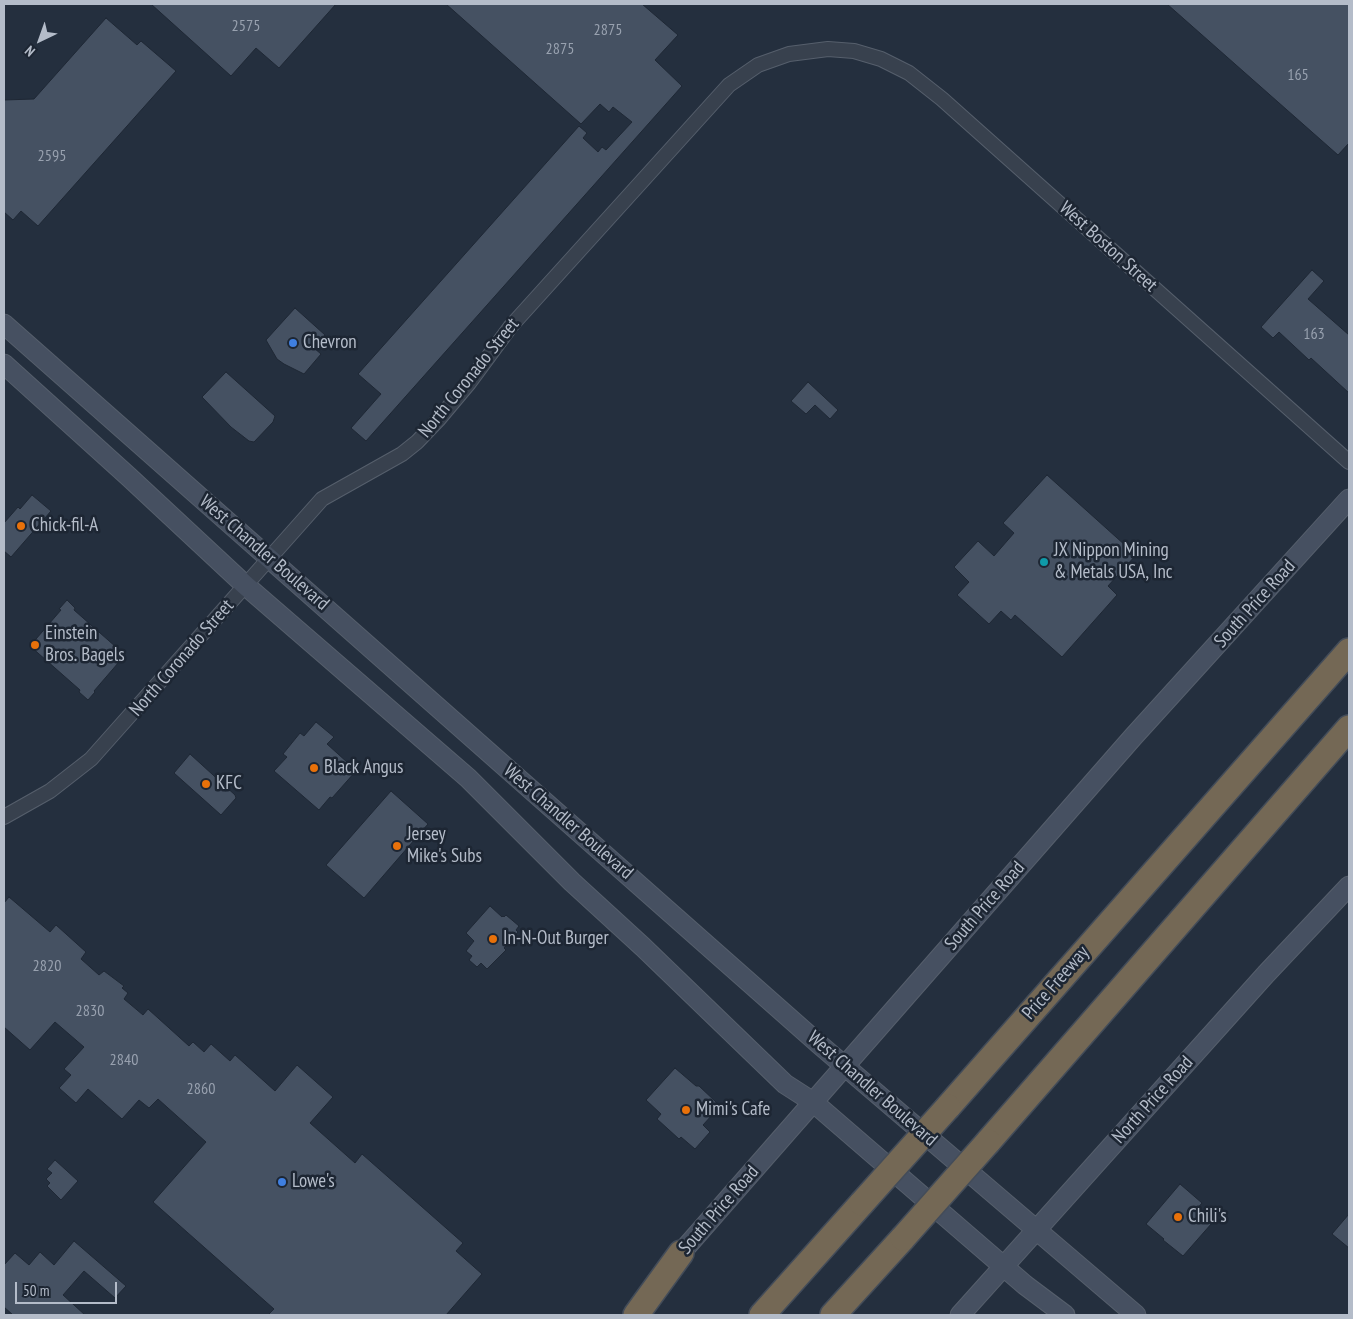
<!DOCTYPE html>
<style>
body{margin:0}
#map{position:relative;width:1353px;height:1319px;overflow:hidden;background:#242f3e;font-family:"PT Sans Narrow",sans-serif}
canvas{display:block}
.frame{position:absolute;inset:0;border:5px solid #b4bcc9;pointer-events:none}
.north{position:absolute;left:15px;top:15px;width:50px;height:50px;-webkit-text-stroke:4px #1d2633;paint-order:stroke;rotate:222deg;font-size:14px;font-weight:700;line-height:20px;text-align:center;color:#b4bcc9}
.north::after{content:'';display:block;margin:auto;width:18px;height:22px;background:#b4bcc9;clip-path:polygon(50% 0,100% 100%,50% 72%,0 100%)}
.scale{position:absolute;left:15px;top:1282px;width:102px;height:22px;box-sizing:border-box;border:2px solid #b4bcc9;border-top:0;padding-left:6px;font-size:15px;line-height:18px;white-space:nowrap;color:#b4bcc9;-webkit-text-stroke:4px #1d2633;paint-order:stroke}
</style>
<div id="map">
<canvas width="1353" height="1319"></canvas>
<div class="frame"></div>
<div class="north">N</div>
<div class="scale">50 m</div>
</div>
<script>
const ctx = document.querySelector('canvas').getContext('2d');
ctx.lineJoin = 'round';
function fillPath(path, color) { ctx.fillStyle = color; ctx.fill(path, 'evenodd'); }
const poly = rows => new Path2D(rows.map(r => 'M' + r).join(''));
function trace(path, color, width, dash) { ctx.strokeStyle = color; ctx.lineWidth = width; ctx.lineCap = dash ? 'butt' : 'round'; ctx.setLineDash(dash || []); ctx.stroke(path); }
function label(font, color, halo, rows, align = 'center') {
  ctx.font = font + ' "PT Sans Narrow",sans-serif'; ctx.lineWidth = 5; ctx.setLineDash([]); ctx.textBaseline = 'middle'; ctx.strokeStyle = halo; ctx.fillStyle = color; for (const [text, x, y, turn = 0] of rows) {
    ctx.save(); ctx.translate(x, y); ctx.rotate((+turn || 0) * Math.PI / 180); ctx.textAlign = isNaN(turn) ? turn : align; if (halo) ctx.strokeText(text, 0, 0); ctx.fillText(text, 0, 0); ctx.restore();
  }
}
const building = poly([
 [151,4,336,4,279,68,256,48,231,76,151,4],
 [446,4,642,4,678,35,655,60,682,86,366,441,351,428,381,394,358,374,579,126,587,133,583,138,598,152,602,147,606,150,632,122,613,107,609,112,600,104,581,124,446,4],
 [1167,4,1349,4,1349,143,1338,155,1167,4],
 [106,18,137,45,141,41,176,71,38,226,21,211,13,220,4,212,4,100,34,99,106,18],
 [1312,270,1324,281,1308,299,1349,335,1349,393,1311,358,1309,360,1279,332,1273,338,1261,327,1312,270],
 [295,308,325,335,314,348,321,354,304,374,284,364,277,359,266,340,295,308],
 [226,372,275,416,273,422,254,442,249,441,231,427,202,397,226,372],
 [808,382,838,410,830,419,815,405,806,414,791,401,808,382],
 [1047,475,1136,555,1108,586,1117,595,1062,657,1015,615,1011,620,1001,611,989,624,957,595,969,582,954,567,978,541,994,556,1014,533,1003,523,1047,475],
 [32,495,51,511,11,557,4,551,4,523,18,507,20,509,32,495],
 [67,600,75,608,74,610,125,655,94,691,95,692,88,700,79,692,80,690,30,646,61,610,59,609,67,600],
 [316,722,334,737,327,744,348,763,347,764,355,772,332,798,330,797,319,810,274,771,287,757,283,754,300,733,304,736,316,722],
 [190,754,235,795,236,798,221,815,174,773,190,754],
 [391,791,428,824,364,898,326,865,391,791],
 [9,897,50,932,56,925,86,952,81,959,99,975,104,971,124,986,122,988,128,993,124,999,143,1015,148,1009,189,1046,193,1042,204,1052,211,1044,230,1061,235,1055,275,1091,297,1065,333,1097,310,1123,355,1163,362,1154,463,1243,456,1251,482,1274,446,1315,268,1315,274,1309,153,1202,206,1142,158,1099,149,1108,139,1100,122,1119,88,1089,76,1103,59,1088,71,1075,64,1069,84,1047,55,1022,30,1050,4,1027,4,903,9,897],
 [490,906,502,917,503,916,504,917,506,915,519,926,516,930,518,932,504,948,506,950,487,969,481,963,477,967,469,960,472,956,466,951,474,941,466,933,490,906],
 [675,1068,696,1086,699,1086,716,1102,716,1108,712,1113,713,1114,703,1125,710,1132,695,1149,681,1137,679,1139,657,1119,661,1114,646,1100,675,1068],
 [55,1160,78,1181,61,1200,47,1186,50,1183,46,1179,52,1173,47,1169,55,1160],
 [1180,1184,1202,1203,1196,1210,1212,1223,1183,1256,1163,1240,1164,1239,1146,1224,1180,1184],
 [1349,1214,1349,1248,1332,1234,1349,1214],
 [74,1241,126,1286,115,1298,84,1271,63,1295,85,1315,13,1315,4,1307,4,1265,15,1253,29,1265,40,1252,54,1265,74,1241]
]);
const street = poly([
 [4,817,50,791,91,759,322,499,402,454,417,442,438,420,469,383,511,326,729,85,758,65,789,54,828,49,854,51,881,59,909,73,942,99,1349,462]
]);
const secondary = poly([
 [4,324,820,1045,1136,1315],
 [4,364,129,477,245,585,468,778,572,882,643,947,785,1084,813,1102,1025,1285,1065,1315],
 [673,1262,1133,737,1349,499],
 [960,1315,1266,974,1349,886]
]);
const highway = poly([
 [948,1107,1349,651],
 [988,1142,1349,728],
 [636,1315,681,1253],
 [762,1315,862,1203],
 [833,1315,903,1238]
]);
const highwayBridge = poly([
 [862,1203,948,1107],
 [903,1238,988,1142]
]);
const markers = [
 [293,343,5,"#3f7fe0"],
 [21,526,5,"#e8710a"],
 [1044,562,5,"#0f9aa8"],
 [35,645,5,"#e8710a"],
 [314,768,5,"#e8710a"],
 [206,784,5,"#e8710a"],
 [397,846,5,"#e8710a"],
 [493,939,5,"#e8710a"],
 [686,1110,5,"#e8710a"],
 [282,1182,5,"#3f7fe0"],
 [1178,1217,5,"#e8710a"]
];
const numberNames = [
 ["2575",246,26],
 ["2875",608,30],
 ["2875",560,49],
 ["165",1298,75],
 ["2595",52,156],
 ["163",1314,334],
 ["2820",47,966],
 ["2830",90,1011],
 ["2840",124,1060],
 ["2860",201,1089]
];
const streetNames = [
 ["West Boston Street",1108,247,42],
 ["North Coronado Street",469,378,-51],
 ["West Chandler Boulevard",264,553,41],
 ["South Price Road",1255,604,-48],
 ["North Coronado Street",182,658,-49],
 ["West Chandler Boulevard",568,822,41],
 ["South Price Road",985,906,-49],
 ["Price Freeway",1056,983,-49],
 ["West Chandler Boulevard",872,1089,41],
 ["North Price Road",1153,1100,-48],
 ["South Price Road",719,1210,-49]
];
const poiNames = [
 ["Chevron",303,343],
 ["Chick-fil-A",31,526],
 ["JX Nippon Mining",1054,551],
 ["& Metals USA, Inc",1054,573],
 ["Einstein",45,634],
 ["Bros. Bagels",45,656],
 ["Black Angus",324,768],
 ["KFC",216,784],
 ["Jersey",407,835],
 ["Mike's Subs",407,857],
 ["In-N-Out Burger",503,939],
 ["Mimi's Cafe",696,1110],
 ["Lowe's",292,1182],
 ["Chili's",1188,1217]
];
fillPath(building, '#455162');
trace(building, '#1f2835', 1);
trace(street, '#565f6c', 16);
trace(secondary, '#565f6c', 21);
trace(highway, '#434c59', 28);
trace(street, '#38414e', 14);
trace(secondary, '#465061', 19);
trace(highway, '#746855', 25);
trace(highwayBridge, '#434c59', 28, []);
trace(highwayBridge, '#746855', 25);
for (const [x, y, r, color] of markers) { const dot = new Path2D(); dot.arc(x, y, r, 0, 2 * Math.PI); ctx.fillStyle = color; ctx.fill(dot); trace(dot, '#1d2633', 2); }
label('16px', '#98a1af', null, numberNames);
label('19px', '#b4bcc9', '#1d2633', streetNames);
label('19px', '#b4bcc9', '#1d2633', poiNames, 'left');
</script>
